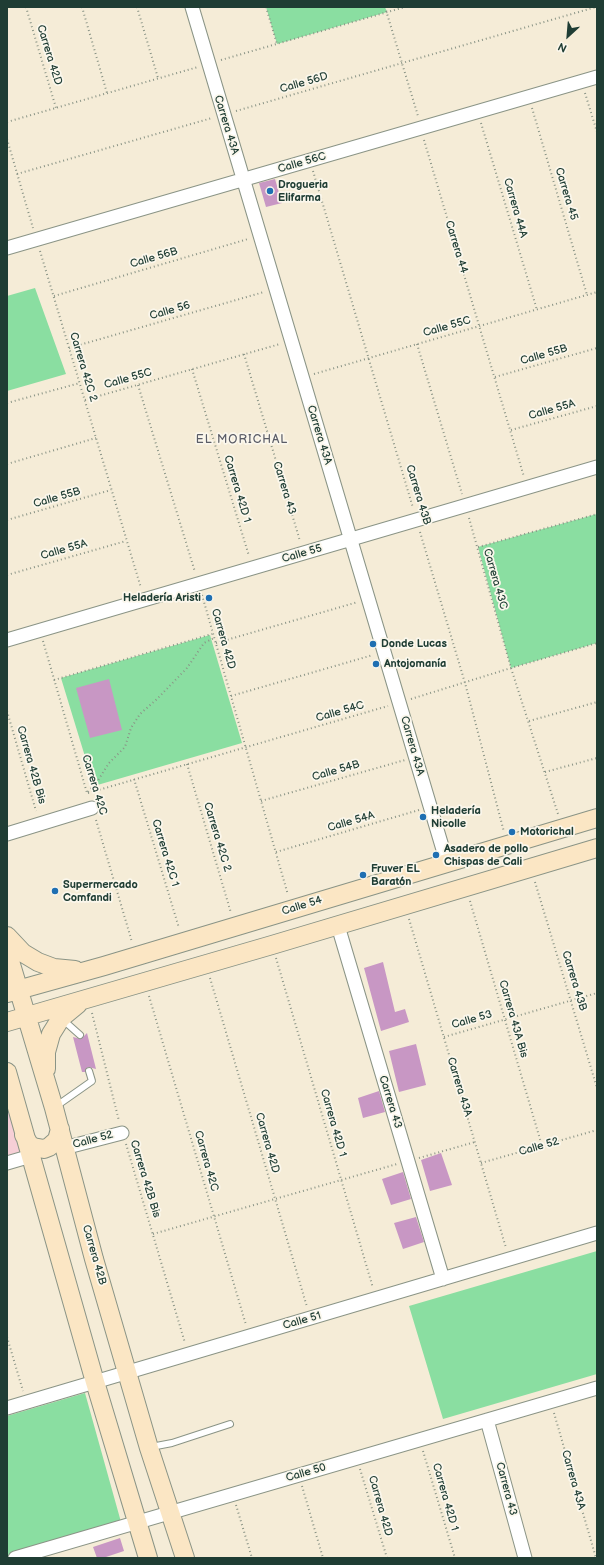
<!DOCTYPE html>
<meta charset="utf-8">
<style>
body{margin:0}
#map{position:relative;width:604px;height:1565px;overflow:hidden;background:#f5ecd7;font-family:"Balsamiq Sans",sans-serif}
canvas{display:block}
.frame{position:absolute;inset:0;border:8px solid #1f3d34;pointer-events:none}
.north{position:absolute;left:548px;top:16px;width:40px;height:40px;-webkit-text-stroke:3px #fbf7ec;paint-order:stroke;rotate:206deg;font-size:11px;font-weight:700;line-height:16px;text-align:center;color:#1f3d34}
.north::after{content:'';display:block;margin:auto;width:14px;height:18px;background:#1f3d34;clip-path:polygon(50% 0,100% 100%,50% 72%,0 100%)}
</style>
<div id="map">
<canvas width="604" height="1565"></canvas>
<div class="frame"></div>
<div class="north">N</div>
</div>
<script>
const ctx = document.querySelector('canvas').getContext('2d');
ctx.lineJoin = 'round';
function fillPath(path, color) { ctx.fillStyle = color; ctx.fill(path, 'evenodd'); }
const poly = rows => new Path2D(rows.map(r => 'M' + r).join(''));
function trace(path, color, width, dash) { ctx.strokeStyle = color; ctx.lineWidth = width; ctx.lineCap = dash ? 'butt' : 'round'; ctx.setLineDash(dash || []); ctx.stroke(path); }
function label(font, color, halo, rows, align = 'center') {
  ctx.font = font + ' "Balsamiq Sans",sans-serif'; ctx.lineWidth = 3.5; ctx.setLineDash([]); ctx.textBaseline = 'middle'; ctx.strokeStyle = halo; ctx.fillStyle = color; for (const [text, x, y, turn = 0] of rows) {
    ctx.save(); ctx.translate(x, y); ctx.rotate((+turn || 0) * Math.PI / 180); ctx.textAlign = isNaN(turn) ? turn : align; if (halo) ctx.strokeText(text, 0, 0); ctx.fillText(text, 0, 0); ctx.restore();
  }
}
const built = poly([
 [7,1079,31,1156,7,1163]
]);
const green = poly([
 [266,7,385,7,387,12,277,44],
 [35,288,66,374,7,391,7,296],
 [597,514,597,643,511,668,478,547],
 [210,635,242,743,94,786,61,678],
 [597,1251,597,1374,443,1419,409,1306],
 [85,1393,121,1522,7,1556,7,1416]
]);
const building = poly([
 [275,179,282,203,266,207,259,183],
 [109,679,122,730,90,738,76,688],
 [383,962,395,1012,405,1009,409,1022,381,1031,364,968],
 [87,1033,96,1069,88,1067,85,1072,82,1072,73,1037,81,1039],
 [416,1044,426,1085,399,1092,389,1051],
 [379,1091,385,1112,363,1118,358,1098],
 [441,1153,452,1185,430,1191,421,1160],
 [403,1172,411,1199,391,1205,382,1179],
 [416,1217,424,1242,403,1249,394,1223],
 [120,1538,124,1551,103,1558,97,1558,93,1547]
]);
const path = poly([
 [26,7,56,108],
 [82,7,107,93],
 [137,7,158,78],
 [266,7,277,44],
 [385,7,418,116],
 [221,60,405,7],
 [585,93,597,132],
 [532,108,587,295],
 [236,111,596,7],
 [7,122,198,67],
 [481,123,537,310],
 [7,139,33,228],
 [424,140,524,477],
 [313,171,413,508],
 [17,174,212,118],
 [40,251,141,588],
 [54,296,248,239],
 [417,344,462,494],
 [69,348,264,292],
 [244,354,300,541],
 [192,369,249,556],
 [314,374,597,292],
 [495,377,597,348],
 [138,385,195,572],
 [85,400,280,344],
 [7,403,80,383],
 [511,430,597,406],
 [7,464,96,438],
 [469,518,511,668,558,814],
 [7,520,111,490],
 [420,532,465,683,504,832],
 [478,547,597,514],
 [7,575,126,541],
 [202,595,288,895],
 [43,641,87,793],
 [216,643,358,602],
 [54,680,212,634],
 [231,696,373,655],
 [411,699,511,668,597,643],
 [7,711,36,811],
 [529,721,597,702],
 [187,764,231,913],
 [545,772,597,758],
 [134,779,179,928],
 [88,792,97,782,109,763,125,747,131,728,140,714,157,699,187,668,204,643,214,638],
 [88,793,388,706],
 [261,801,405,760],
 [96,820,132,942],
 [276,852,419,810],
 [535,882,597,1088],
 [470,901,542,1146],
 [409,919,506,1248],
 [276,958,373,1288],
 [210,978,307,1307],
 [149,996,246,1325],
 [92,1013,119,1121],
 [444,1037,597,993],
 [126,1144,185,1343],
 [419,1158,475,1142],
 [481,1163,597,1130],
 [153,1234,397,1164],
 [7,1337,23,1391],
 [554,1413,596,1558],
 [423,1451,455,1558],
 [360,1469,387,1558],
 [302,1486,323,1558],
 [236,1505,252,1558]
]);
const lane = poly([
 [62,1019,80,1035],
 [55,1107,92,1081,89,1071],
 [151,1447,172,1443,230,1424]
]);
const street = poly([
 [192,7,447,863],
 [7,248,597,77],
 [7,640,597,467],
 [7,834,92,808],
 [338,926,443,1279],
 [64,1148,122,1133],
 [7,1163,31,1156],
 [7,1408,597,1233],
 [487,1420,525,1558],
 [15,1558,597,1388]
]);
const secondary = poly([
 [7,936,23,953,38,962,54,968,75,970],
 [7,951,54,1108,94,1259,149,1448,185,1558],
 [7,993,104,966,597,818],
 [7,1022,272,945,597,848],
 [46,1069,46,1052,51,1034,61,1018,78,1004],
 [7,1072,95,1382,148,1558],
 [24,1135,29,1144,33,1147,44,1149,49,1147,57,1140,60,1129]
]);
const markers = [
 [270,191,4,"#1f6fb2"],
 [209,598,4,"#1f6fb2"],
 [373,644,4,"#1f6fb2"],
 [376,664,4,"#1f6fb2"],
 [423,817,4,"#1f6fb2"],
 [512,832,4,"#1f6fb2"],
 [436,855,4,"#1f6fb2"],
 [363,875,4,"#1f6fb2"],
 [55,891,4,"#1f6fb2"]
];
const streetNames = [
 ["Carrera 42D",49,55,73],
 ["Calle 56D",304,83,-16],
 ["Carrera 43A",226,125,73],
 ["Calle 56C",302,163,-16],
 ["Carrera 45",566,194,73],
 ["Carrera 44A",515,208,74],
 ["Carrera 44",456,247,73],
 ["Calle 56B",154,258,-16],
 ["Calle 56",170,311,-16],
 ["Calle 55C",447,327,-16],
 ["Calle 55B",544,355,-16],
 ["Carrera 42C 2",83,367,73],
 ["Calle 55C",128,379,-16],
 ["Calle 55A",552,410,-16],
 ["Carrera 43A",319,435,73],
 ["Carrera 43",284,488,73],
 ["Carrera 42D 1",237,489,73],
 ["Carrera 43B",418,495,73],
 ["Calle 55B",57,498,-16],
 ["Calle 55A",64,550,-16],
 ["Calle 55",302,554,-16],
 ["Carrera 43C",495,579,74],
 ["Carrera 42D",223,639,74],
 ["Calle 54C",340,712,-16],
 ["Carrera 43A",412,746,74],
 ["Carrera 42B Bis",31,765,74],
 ["Calle 54B",336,771,-16],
 ["Carrera 42C",94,785,73],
 ["Calle 54A",351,822,-16],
 ["Carrera 42C 2",217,837,73],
 ["Carrera 42C 1",165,853,73],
 ["Calle 54",302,906,-17],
 ["Carrera 43B",574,981,73],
 ["Carrera 43A Bis",513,1019,74],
 ["Calle 53",472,1020,-16],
 ["Carrera 43A",459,1087,73],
 ["Carrera 43",390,1102,73],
 ["Carrera 42D 1",333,1123,74],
 ["Calle 52",93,1140,-15],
 ["Carrera 42D",267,1143,74],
 ["Calle 52",539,1147,-16],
 ["Carrera 42C",206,1161,74],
 ["Carrera 42B Bis",145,1179,73],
 ["Carrera 42B",94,1255,74],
 ["Calle 51",302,1321,-16],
 ["Calle 50",306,1473,-16],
 ["Carrera 43A",573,1480,74],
 ["Carrera 43",506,1489,75],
 ["Carrera 42D 1",445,1497,74],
 ["Carrera 42D",380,1506,74]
];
const poiNames = [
 ["Drogueria",278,185],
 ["Elifarma",278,198],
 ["Heladería Aristi",201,598,"right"],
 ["Donde Lucas",381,644],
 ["Antojomanía",384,664],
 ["Heladería",431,811],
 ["Nicolle",431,824],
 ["Motorichal",520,832],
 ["Asadero de pollo",444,849],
 ["Chispas de Cali",444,862],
 ["Fruver EL",371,869],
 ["Baratón",371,882],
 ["Supermercado",63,885],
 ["Comfandi",63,898]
];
const neighbourhoodNames = [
 ["EL MORICHAL",242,440]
];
fillPath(built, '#f6cfd6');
fillPath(green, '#8adea1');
fillPath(building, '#c897c4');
trace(lane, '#8a9486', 8);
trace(street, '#8a9486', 15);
trace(secondary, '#8a9486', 20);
trace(path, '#8a9486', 2, [1, 3]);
trace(lane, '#fff', 6);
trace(street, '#fff', 13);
trace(secondary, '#fbe6c4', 18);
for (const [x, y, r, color] of markers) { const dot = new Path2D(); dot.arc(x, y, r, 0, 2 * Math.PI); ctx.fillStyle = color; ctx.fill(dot); trace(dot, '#fbf7ec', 1.5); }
label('11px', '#1f3d34', '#fbf7ec', streetNames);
label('bold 11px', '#1f3d34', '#fbf7ec', poiNames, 'left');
ctx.letterSpacing = '1px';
label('12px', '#5a5c66', '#fbf7ec', neighbourhoodNames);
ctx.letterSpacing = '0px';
</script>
